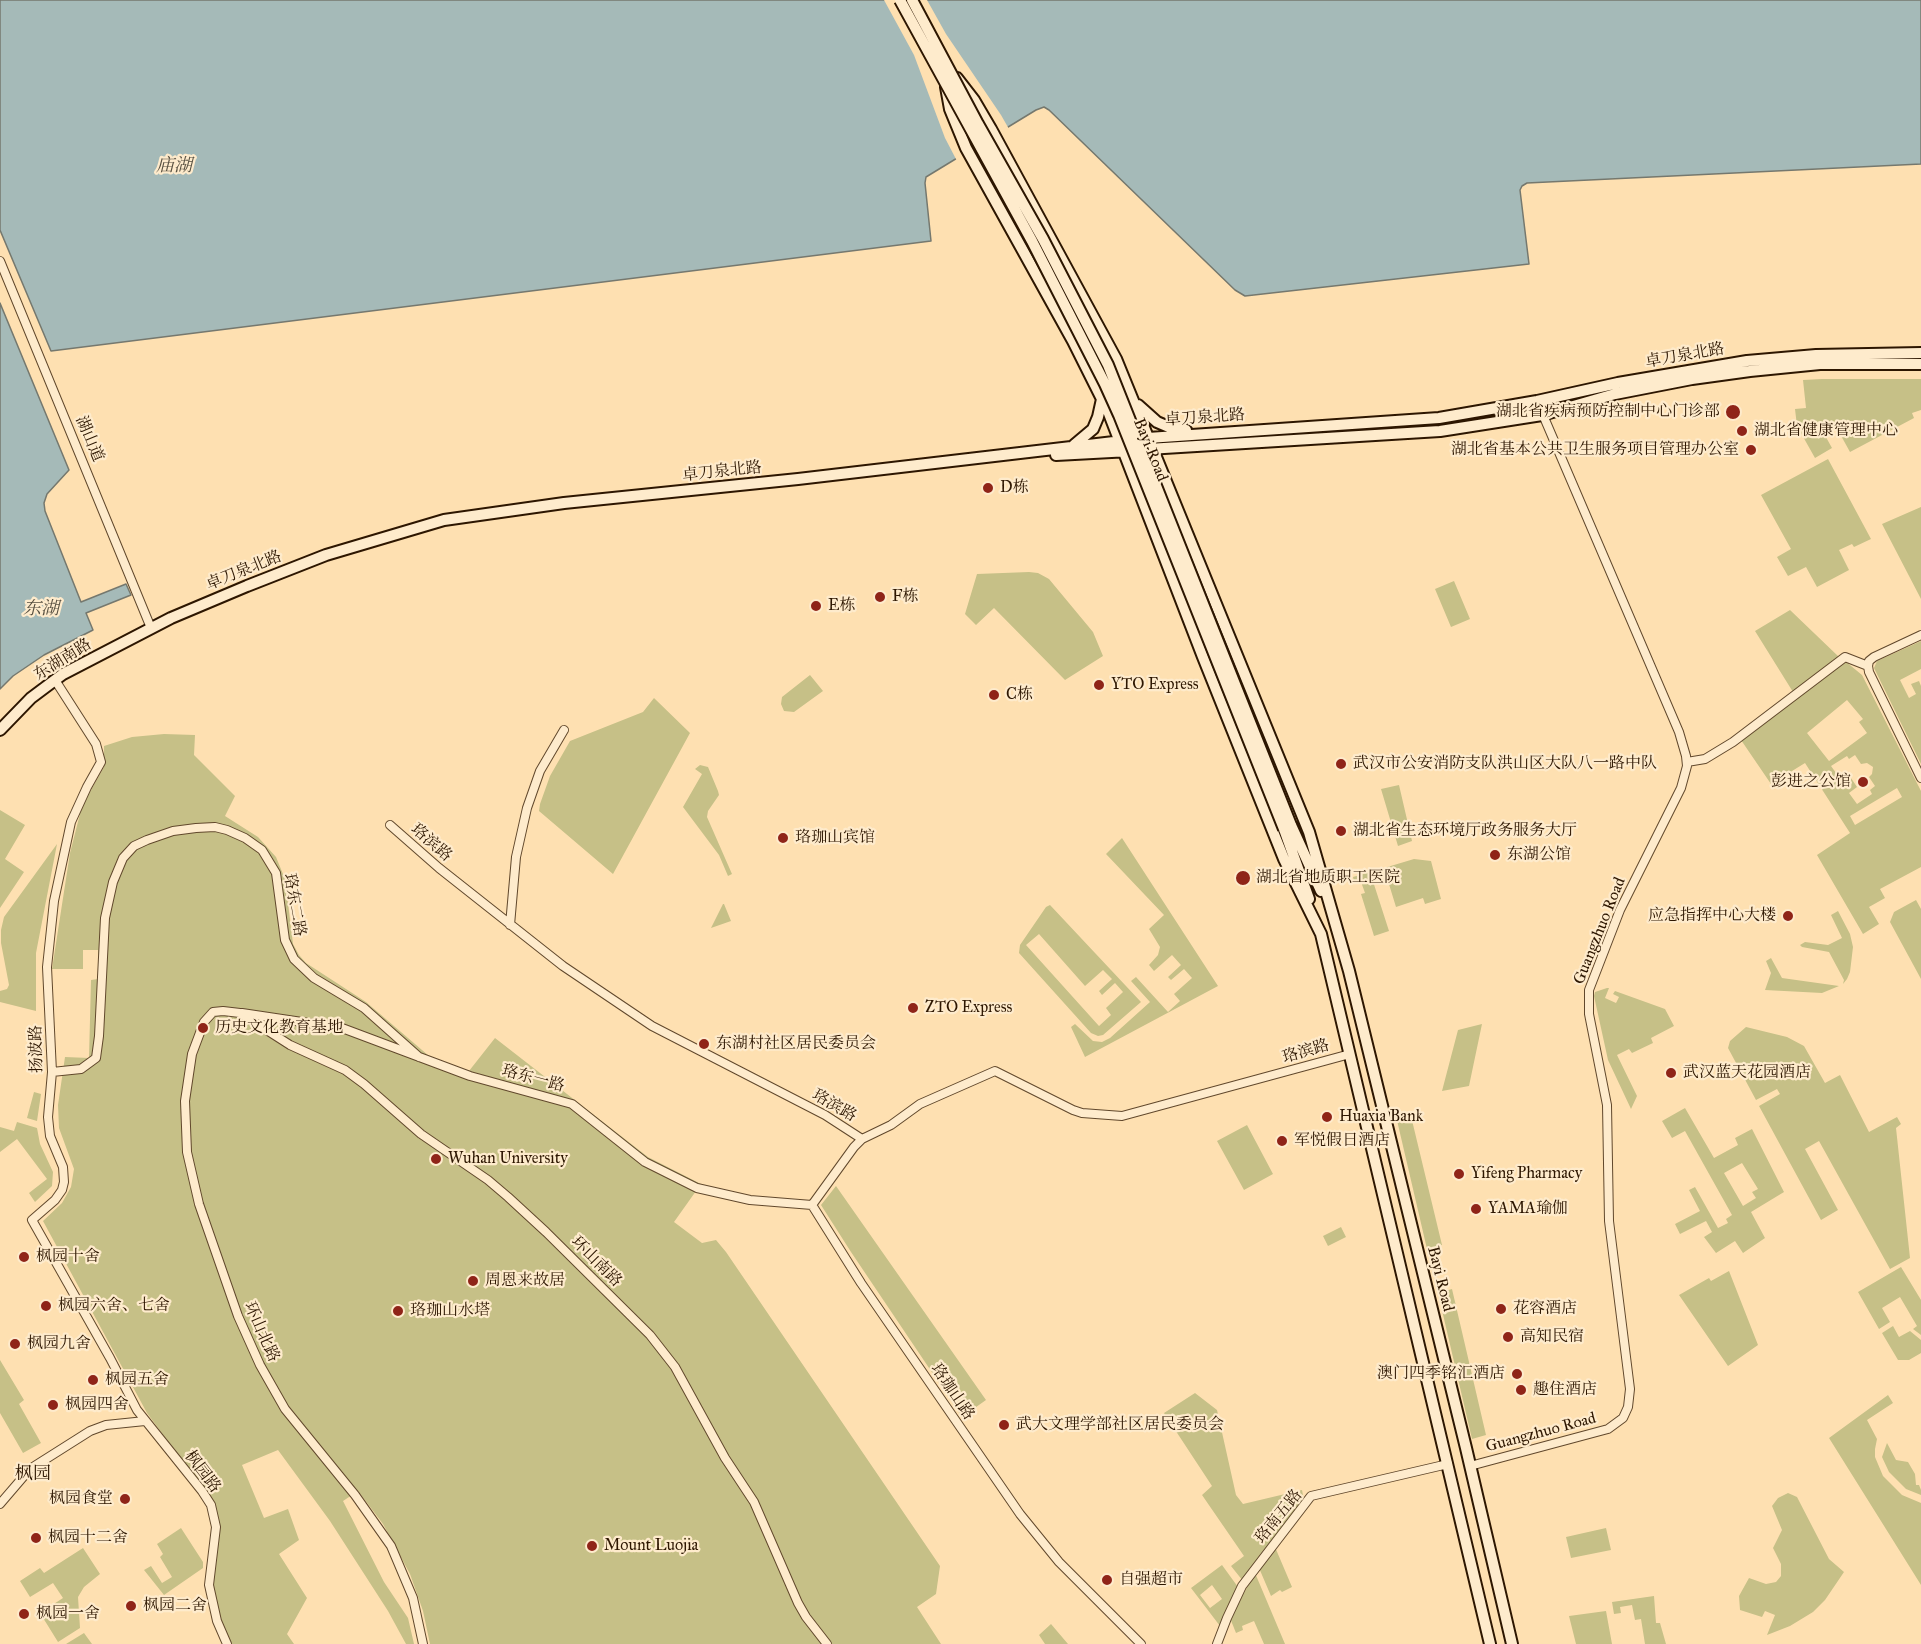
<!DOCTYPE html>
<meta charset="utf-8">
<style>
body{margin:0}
canvas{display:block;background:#fee0b1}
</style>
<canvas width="1921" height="1644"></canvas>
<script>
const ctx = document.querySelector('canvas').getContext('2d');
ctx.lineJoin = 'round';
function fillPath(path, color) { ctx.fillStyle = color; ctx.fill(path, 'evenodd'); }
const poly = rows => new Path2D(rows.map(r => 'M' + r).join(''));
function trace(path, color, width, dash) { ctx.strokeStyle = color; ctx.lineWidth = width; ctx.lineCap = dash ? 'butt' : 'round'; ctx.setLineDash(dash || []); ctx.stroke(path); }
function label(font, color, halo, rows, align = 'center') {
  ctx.font = font + ' "IM FELL Great Primer","Noto Serif SC",serif'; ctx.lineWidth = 4.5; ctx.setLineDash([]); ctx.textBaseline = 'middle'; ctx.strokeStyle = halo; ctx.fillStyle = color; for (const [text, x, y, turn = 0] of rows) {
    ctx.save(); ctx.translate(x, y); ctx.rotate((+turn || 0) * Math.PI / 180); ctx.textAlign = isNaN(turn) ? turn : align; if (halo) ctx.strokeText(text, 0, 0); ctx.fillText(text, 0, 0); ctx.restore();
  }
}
const green = poly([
 [1822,379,1921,379,1921,410,1912,413,1914,418,1850,452,1834,423,1822,430,1832,448,1815,458,1797,426,1795,409,1806,408,1803,380],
 [1828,459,1871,539,1854,547,1852,544,1839,550,1849,570,1817,587,1806,567,1788,576,1777,557,1791,549,1761,495],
 [1921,507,1921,599,1882,524],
 [1029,572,1038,573,1049,579,1093,632,1103,656,1065,680,994,608,976,625,965,614,977,574],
 [1454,581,1470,619,1451,627,1435,589],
 [1790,610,1839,657,1793,692,1755,631],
 [1921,641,1921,669,1900,680,1909,698,1916,694,1911,684,1919,681,1921,686,1921,764,1874,668,1877,661],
 [1845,661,1862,675,1921,791,1921,867,1880,889,1885,898,1869,907,1879,924,1863,934,1817,855,1850,833,1805,763,1771,784,1741,740],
 [1847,700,1863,719,1859,722,1867,733,1829,761,1807,733],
 [1855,755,1861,764,1867,763,1873,767,1872,774,1869,777,1875,786,1870,790,1872,794,1857,804,1849,793,1857,787,1847,772,1839,777,1831,766,1847,756,1849,759],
 [1897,788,1902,797,1855,825,1850,816],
 [810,675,823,691,794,712,784,711,781,704,782,697],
 [654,698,690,733,613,874,539,811,540,804,550,776,570,741,643,712],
 [164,734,195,735,194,755,235,796,225,816,258,837,276,857,285,879,293,944,299,955,306,963,366,1002,429,1056,469,1071,495,1038,648,1157,701,1184,674,1222,702,1243,716,1240,726,1252,940,1566,936,1594,917,1607,941,1644,430,1644,423,1611,410,1574,383,1524,358,1491,343,1501,384,1582,408,1618,414,1644,406,1644,388,1611,330,1521,278,1450,242,1465,264,1518,288,1509,299,1540,279,1554,307,1598,287,1634,294,1644,231,1644,220,1618,213,1586,212,1573,219,1528,214,1504,147,1413,43,1221,62,1203,71,1187,74,1169,59,1128,58,1105,65,1057,89,1058,91,980,98,979,98,950,83,950,83,969,52,969,70,853,82,806,104,767,104,746,132,737],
 [700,765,708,767,718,791,719,795,708,811,707,817,732,874,728,876,719,855,683,807,702,774,695,769],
 [1399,785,1412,841,1398,846,1381,789],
 [0,810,25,825,5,859,24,872,0,908],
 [1122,838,1218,986,1085,1057,1071,1027,1075,1024,1093,1041,1102,1042,1110,1038,1150,1002,1131,981,1136,977,1168,1012,1180,1001,1174,994,1192,978,1184,969,1171,980,1168,977,1181,965,1172,955,1154,971,1149,965,1158,955,1160,947,1149,929,1164,915,1106,854],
 [57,844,36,953,36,1011,0,1002,0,991,7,989,9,985,1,943,1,930,4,917],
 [1414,859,1431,861,1441,899,1425,904,1423,898,1396,907,1384,868],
 [1370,872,1389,931,1374,936,1361,894,1365,893,1360,879,1354,881,1353,877],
 [1916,900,1921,909,1921,979,1890,922,1894,912],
 [724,904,731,921,711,928,723,904],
 [1050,905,1141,1002,1103,1035,1098,1036,1091,1033,1019,953,1020,945,1046,907],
 [1039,934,1085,986,1103,970,1112,979,1099,991,1102,995,1115,983,1123,992,1106,1008,1111,1015,1099,1026,1026,945],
 [1838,911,1850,934,1853,947,1850,972,1847,979,1843,984,1844,980,1829,952,1802,947,1800,945,1805,942,1828,945,1842,938,1831,915],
 [1771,958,1782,978,1839,986,1822,993,1765,990,1771,973,1766,961],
 [1607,988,1609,988,1605,998,1616,1003,1619,997,1613,994,1615,991,1665,1009,1674,1026,1651,1038,1653,1043,1632,1053,1629,1049,1617,1055,1637,1096,1631,1109,1608,1060,1594,996,1595,992],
 [1482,1024,1469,1086,1442,1091,1458,1030],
 [1746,1027,1787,1037,1804,1046,1825,1083,1840,1075,1869,1132,1897,1117,1901,1124,1896,1128,1910,1258,1890,1269,1819,1141,1805,1149,1838,1210,1821,1220,1759,1106,1780,1094,1777,1089,1756,1100,1728,1048,1730,1041],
 [34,1092,41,1094,37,1121,27,1118],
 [1685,1108,1714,1158,1738,1145,1735,1138,1752,1129,1784,1192,1751,1212,1765,1238,1743,1253,1735,1241,1716,1253,1704,1237,1712,1232,1706,1221,1680,1234,1675,1224,1700,1211,1689,1190,1695,1187,1718,1228,1728,1223,1726,1219,1732,1215,1685,1131,1672,1138,1662,1121],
 [1742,1163,1758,1189,1752,1192,1756,1198,1743,1206,1724,1173],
 [1410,1112,1442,1245,1427,1249,1396,1116],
 [17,1122,37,1128,40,1144,53,1172,52,1186,35,1202,29,1193,47,1179,17,1139,0,1152,0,1127,14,1131],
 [1247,1125,1273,1174,1244,1190,1217,1141],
 [836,1186,986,1400,962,1417,851,1252,821,1205],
 [1341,1227,1346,1237,1328,1246,1323,1236],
 [1901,1267,1921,1300,1921,1335,1913,1329,1917,1326,1900,1297,1882,1308,1890,1322,1879,1329,1858,1292],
 [1729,1271,1758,1345,1728,1366,1679,1295,1709,1278,1711,1281],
 [1452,1289,1486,1435,1472,1439,1438,1293],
 [1893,1326,1899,1337,1910,1331,1921,1340,1921,1353,1909,1360,1898,1360,1882,1333],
 [0,1360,24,1400,19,1404,41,1443,23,1453,0,1413],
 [1195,1393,1217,1410,1236,1495,1243,1504,1302,1490,1304,1500,1243,1581,1231,1566,1244,1556,1202,1495,1212,1486,1164,1413],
 [1888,1395,1893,1403,1867,1420,1877,1439,1875,1449,1875,1457,1883,1476,1902,1495,1921,1503,1921,1585,1829,1438],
 [1887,1443,1896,1460,1908,1462,1915,1474,1916,1485,1919,1485,1921,1490,1921,1495,1906,1489,1889,1472,1882,1457],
 [1788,1493,1797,1497,1829,1559,1844,1572,1825,1600,1813,1612,1790,1626,1767,1635,1775,1615,1765,1611,1762,1617,1740,1610,1739,1596,1749,1578,1766,1584,1776,1582,1781,1576,1781,1564,1773,1548,1782,1530,1772,1506,1778,1498],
 [181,1528,203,1562,203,1568,164,1595,144,1570,151,1566,162,1583,172,1577,160,1557,163,1554,157,1544],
 [1606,1528,1611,1550,1571,1558,1566,1537],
 [1275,1547,1292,1587,1282,1592,1280,1590,1271,1596,1259,1568],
 [83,1548,100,1574,84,1587,78,1597,80,1628,58,1642,40,1613,63,1598,53,1583,30,1597,20,1581,40,1568,44,1573],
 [1222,1565,1238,1587,1220,1626,1191,1588],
 [1212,1585,1222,1599,1210,1608,1200,1595],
 [1255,1573,1285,1644,1264,1644,1254,1621,1242,1626,1243,1630,1236,1633,1230,1618],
 [1654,1596,1656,1623,1660,1623,1666,1644,1645,1644,1641,1619,1635,1620,1632,1605,1620,1607,1621,1613,1614,1614,1612,1602],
 [1606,1611,1612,1644,1576,1644,1569,1616],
 [1051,1624,1068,1644,1045,1644,1039,1635],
 [84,1633,92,1644,66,1644]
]);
const water = poly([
 [0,0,1921,0,1921,164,1527,183,1522,186,1520,190,1529,264,1245,296,1235,290,1049,110,1044,107,1036,110,926,177,925,183,931,241,51,351,0,230,0,0],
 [0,303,69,470,47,494,44,503,45,511,81,602,126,584,131,595,86,613,93,630,44,655,13,676,0,689,0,303]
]);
const pier = poly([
 [884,0,927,0,946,34,1001,115,1009,129,957,161,945,138,914,55]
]);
const street = poly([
 [0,261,151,628],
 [1921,635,1874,657,1869,661,1868,666,1869,672,1921,778],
 [55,680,96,744,101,762,87,787,71,822,54,901,47,967,52,1072,48,1117,50,1136,63,1167,64,1182,62,1190,55,1200,32,1220,110,1358,137,1410,202,1491,211,1505,216,1527,209,1585,217,1621,227,1644],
 [1687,762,1705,759,1733,742,1845,657,1868,666],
 [390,825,439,868,563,966,652,1026,825,1115,862,1139,891,1125,920,1104,995,1071,1073,1110,1082,1113,1122,1116,1350,1054],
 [510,925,516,857,527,808,540,771,564,730],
 [242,1013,342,1028,470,1076,572,1104,645,1162,697,1188,750,1200,812,1205],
 [52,1072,81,1069,96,1058,99,1036,105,918,113,882,123,858,134,846,147,840,173,831,196,828,215,827,227,830,245,838,262,850,276,873,285,940,294,959,314,978,364,1008,419,1057],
 [812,1205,861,1283,1020,1514,1059,1562,1141,1644],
 [812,1205,854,1147,862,1139],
 [1470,1466,1608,1429,1623,1418,1628,1407,1630,1389,1609,1221,1607,1105,1589,1014,1589,990,1620,910,1681,788,1687,766,1686,756,1679,732,1537,401],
 [0,1504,30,1469,90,1431,106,1425,145,1421],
 [423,1644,413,1598,391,1546,355,1495,285,1409,260,1365,238,1316,199,1204,187,1152,185,1101,192,1054,204,1022,213,1012,223,1011,240,1013,290,1045,345,1070,364,1084,421,1134,488,1180,508,1197,546,1232,650,1335,675,1367,725,1458,754,1502,798,1603,806,1617,827,1644],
 [1217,1644,1227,1618,1242,1586,1311,1496,1448,1464]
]);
const secondary = poly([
 [957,78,974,100,991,129,1116,359,1309,832,1349,971,1466,1448,1512,1644],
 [946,87,950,109,966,148,1073,341,1108,411,1203,657,1284,859,1321,934,1490,1644],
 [1138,405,1157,422,1171,428,1186,430],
 [1074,445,1093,429,1098,417,1102,399],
 [1148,449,1440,431,1542,415,1615,394,1692,379,1750,371,1820,364,1921,364],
 [1056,455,1130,451],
 [0,730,31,698,63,674,171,618,247,586,326,555,444,520,564,503,798,479,1148,438,1439,418,1537,401,1618,383,1747,361,1816,355,1921,353],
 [1291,825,1321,891],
 [1284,829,1309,899]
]);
const secondaryBridge = poly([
 [900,0,1032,241,1105,384,1119,415,1284,829],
 [912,0,978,124,1043,239,1108,365,1291,825]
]);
const markers = [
 [1733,412,8,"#8f2418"],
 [1742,431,6,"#8f2418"],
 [1751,450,6,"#8f2418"],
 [988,488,6,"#8f2418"],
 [880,597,6,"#8f2418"],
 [816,606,6,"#8f2418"],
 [1099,685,6,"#8f2418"],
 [994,695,6,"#8f2418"],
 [1341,764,6,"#8f2418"],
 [1863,782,6,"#8f2418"],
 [1341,831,6,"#8f2418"],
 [783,838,6,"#8f2418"],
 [1495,855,6,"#8f2418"],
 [1243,878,8,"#8f2418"],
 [1788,916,6,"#8f2418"],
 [913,1008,6,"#8f2418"],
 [203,1028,6,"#8f2418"],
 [704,1044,6,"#8f2418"],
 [1671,1073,6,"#8f2418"],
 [1327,1117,6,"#8f2418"],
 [1282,1141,6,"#8f2418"],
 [436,1159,6,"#8f2418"],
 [1459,1174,6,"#8f2418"],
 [1476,1209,6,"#8f2418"],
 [24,1257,6,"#8f2418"],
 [473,1281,6,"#8f2418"],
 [46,1306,6,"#8f2418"],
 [1501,1309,6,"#8f2418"],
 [398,1311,6,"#8f2418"],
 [1508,1337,6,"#8f2418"],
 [15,1344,6,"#8f2418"],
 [1517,1374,6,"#8f2418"],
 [93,1380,6,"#8f2418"],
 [1521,1390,6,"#8f2418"],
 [53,1405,6,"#8f2418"],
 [1004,1425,6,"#8f2418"],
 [125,1499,6,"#8f2418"],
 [36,1538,6,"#8f2418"],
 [592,1546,6,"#8f2418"],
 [1107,1580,6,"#8f2418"],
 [131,1606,6,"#8f2418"],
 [24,1614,6,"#8f2418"]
];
const streetNames = [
 ["卓刀泉北路",1685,356,-10],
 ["卓刀泉北路",1205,418,-4],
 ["湖山道",89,439,67],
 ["Bayi Road",1150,450,68],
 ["卓刀泉北路",722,472,-6],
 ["卓刀泉北路",244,571,-22],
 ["东湖南路",63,660,-32],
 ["珞滨路",431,843,41],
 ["珞东二路",294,905,80],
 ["Guangzhuo Road",1600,931,-68],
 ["扬波路",37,1049,-91],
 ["珞滨路",1306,1052,-16],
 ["珞东一路",533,1079,15],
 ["珞滨路",834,1106,30],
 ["环山南路",596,1262,45],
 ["Bayi Road",1440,1279,76],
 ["环山北路",261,1332,66],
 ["珞珈山路",952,1392,56],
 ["Guangzhuo Road",1541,1433,-15],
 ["枫园路",202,1472,53],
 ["珞南五路",1279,1517,-51]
];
const poiNames = [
 ["湖北省疾病预防控制中心门诊部",1720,412,"right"],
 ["湖北省健康管理中心",1754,431],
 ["湖北省基本公共卫生服务项目管理办公室",1739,450,"right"],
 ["D栋",1000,488],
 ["F栋",892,597],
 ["E栋",828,606],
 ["YTO Express",1111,685],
 ["C栋",1006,695],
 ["武汉市公安消防支队洪山区大队八一路中队",1353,764],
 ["彭进之公馆",1851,782,"right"],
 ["湖北省生态环境厅政务服务大厅",1353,831],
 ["珞珈山宾馆",795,838],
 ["东湖公馆",1507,855],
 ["湖北省地质职工医院",1256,878],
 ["应急指挥中心大楼",1776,916,"right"],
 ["ZTO Express",925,1008],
 ["历史文化教育基地",215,1028],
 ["东湖村社区居民委员会",716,1044],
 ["武汉蓝天花园酒店",1683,1073],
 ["Huaxia Bank",1339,1117],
 ["军悦假日酒店",1294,1141],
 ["Wuhan University",448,1159],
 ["Yifeng Pharmacy",1471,1174],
 ["YAMA瑜伽",1488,1209],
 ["枫园十舍",36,1257],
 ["周恩来故居",485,1281],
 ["枫园六舍、七舍",58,1306],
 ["花容酒店",1513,1309],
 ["珞珈山水塔",410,1311],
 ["高知民宿",1520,1337],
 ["枫园九舍",27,1344],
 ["澳门四季铭汇酒店",1505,1374,"right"],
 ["枫园五舍",105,1380],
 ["趣住酒店",1533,1390],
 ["枫园四舍",65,1405],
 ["武大文理学部社区居民委员会",1016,1425],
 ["枫园食堂",113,1499,"right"],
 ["枫园十二舍",48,1538],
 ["Mount Luojia",604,1546],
 ["自强超市",1119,1580],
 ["枫园二舍",143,1606],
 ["枫园一舍",36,1614]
];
const waterNames = [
 ["庙湖",174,167],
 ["东湖",41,610]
];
const neighbourhoodNames = [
 ["枫园",33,1475]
];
fillPath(green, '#c6c087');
fillPath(water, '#a5bab8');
trace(water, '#75786e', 1.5);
fillPath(pier, '#fee0b1');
trace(street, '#61482c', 10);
trace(secondary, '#2d1600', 14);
trace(street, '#feebcc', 8);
trace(secondary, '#feebcc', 10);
trace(secondaryBridge, '#2d1600', 14, []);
trace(secondaryBridge, '#feebcc', 10);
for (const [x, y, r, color] of markers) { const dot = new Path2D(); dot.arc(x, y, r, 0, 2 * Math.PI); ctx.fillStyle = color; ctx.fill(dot); trace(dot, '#feebcc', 2); }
label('16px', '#2d1600', '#feebcc', streetNames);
label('16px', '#2d1600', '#feebcc', poiNames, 'left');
label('italic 18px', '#574f40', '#feebcc', waterNames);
label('18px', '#2d1600', '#feebcc', neighbourhoodNames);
</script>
